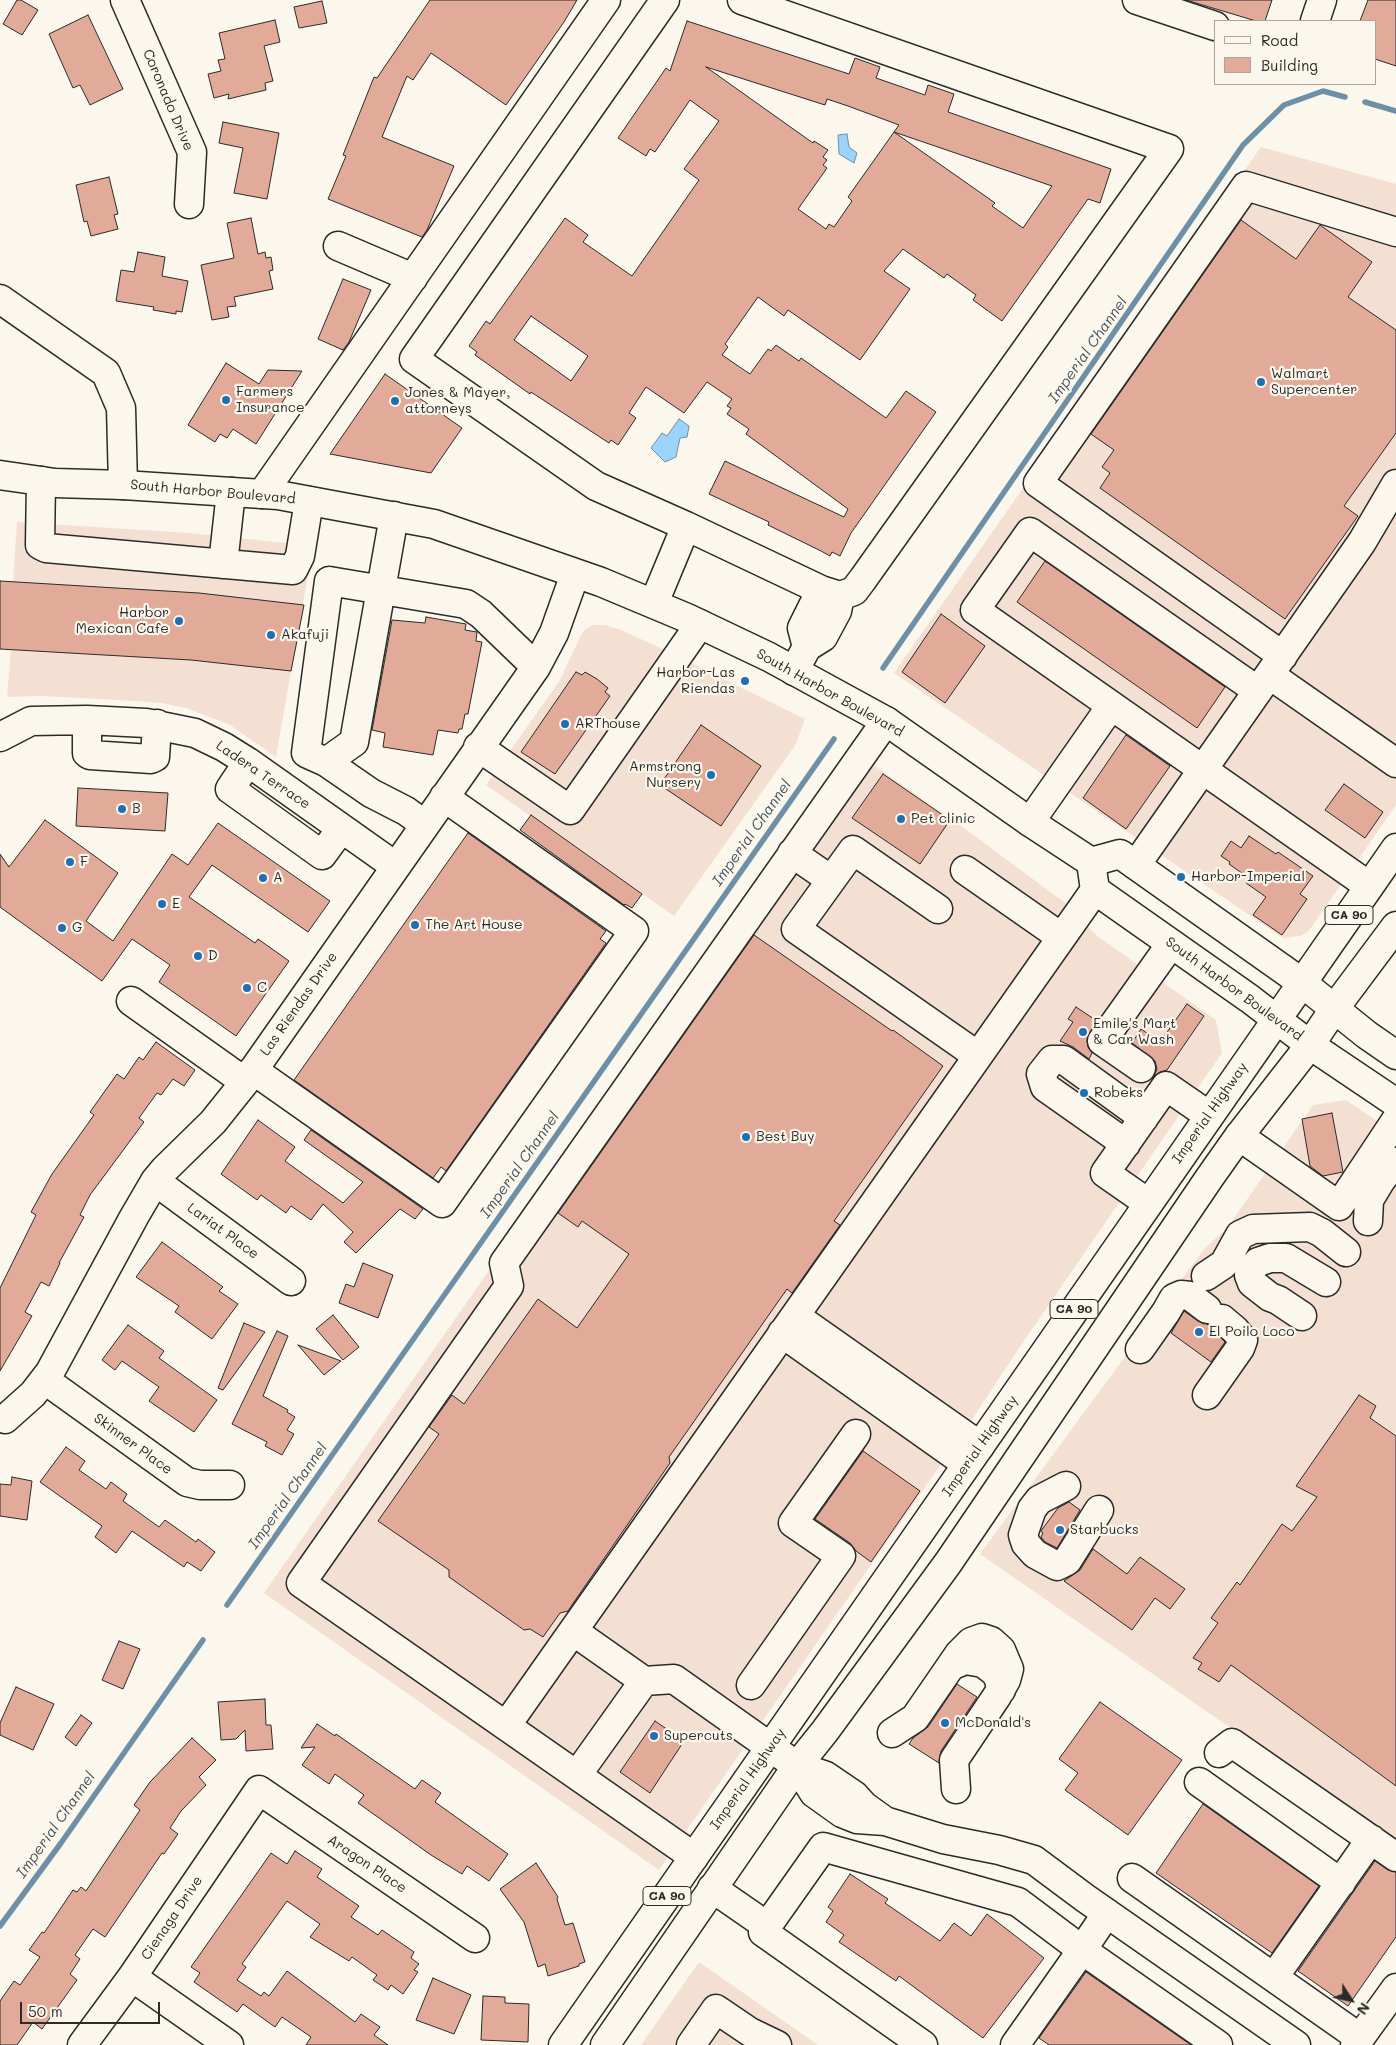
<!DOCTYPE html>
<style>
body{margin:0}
#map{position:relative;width:1396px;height:2045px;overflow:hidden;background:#fbf7ec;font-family:Mali,sans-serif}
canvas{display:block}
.legend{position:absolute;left:1214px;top:20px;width:162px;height:65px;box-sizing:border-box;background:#fbf7ec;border:1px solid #a8a59f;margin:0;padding:6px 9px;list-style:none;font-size:15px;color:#2b2b2b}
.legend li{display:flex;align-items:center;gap:10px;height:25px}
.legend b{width:25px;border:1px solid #a8a59f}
.north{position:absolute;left:1326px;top:1975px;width:50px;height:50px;-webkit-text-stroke:4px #fbf7ec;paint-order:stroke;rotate:125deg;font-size:14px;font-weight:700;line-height:20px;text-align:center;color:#2b2b2b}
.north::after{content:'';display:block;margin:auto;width:18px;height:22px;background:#2b2b2b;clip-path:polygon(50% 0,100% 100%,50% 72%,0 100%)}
.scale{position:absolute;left:20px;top:2002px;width:140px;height:22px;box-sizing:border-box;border:2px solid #2b2b2b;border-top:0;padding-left:6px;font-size:15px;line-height:18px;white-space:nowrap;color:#2b2b2b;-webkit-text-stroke:4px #fbf7ec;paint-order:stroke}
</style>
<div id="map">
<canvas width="1396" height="2045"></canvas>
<ul class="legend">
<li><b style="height:6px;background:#fbf7ec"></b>Road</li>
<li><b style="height:14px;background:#e2aa99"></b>Building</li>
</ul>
<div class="north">N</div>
<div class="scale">50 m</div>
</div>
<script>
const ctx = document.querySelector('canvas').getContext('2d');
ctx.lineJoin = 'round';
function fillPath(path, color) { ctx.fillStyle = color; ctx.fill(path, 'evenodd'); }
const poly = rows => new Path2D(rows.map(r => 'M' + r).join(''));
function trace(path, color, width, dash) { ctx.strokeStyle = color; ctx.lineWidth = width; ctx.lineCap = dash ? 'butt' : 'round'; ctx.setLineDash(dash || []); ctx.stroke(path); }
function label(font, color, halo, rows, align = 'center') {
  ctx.font = font + ' Mali,sans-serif'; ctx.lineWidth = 4.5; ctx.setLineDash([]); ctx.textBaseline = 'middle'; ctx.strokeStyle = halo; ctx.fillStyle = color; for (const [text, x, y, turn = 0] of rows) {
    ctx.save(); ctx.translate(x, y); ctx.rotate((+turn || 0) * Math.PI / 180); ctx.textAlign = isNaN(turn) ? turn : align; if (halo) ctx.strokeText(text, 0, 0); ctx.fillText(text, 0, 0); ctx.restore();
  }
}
const built = poly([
 [1261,147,1396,184,1396,805,1308,932,1300,936,1283,938,894,673],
 [17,522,190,533,313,546,276,757,230,725,186,708,161,703,119,700,41,696,7,697,11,651,9,650,12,582,13,581],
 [593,625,605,625,621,630,667,651,805,719,796,744,674,916,486,785,560,680,581,635,584,630],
 [852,750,964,828,1068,905,1096,935,1216,1020,1222,1053,1015,1354,971,1421,659,1870,264,1593],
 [1346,1100,1396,1134,1396,1843,980,1554,1204,1249,1227,1228,1313,1105],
 [699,1962,818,2045,641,2045]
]);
const water = poly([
 [847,134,849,147,857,153,854,163,839,154,838,135,847,134],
 [679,419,689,426,687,437,680,438,676,457,665,462,651,448,662,433,667,436,679,419]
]);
const stream = poly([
 [1365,102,1396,111],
 [883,668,1243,145,1284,105,1323,91,1345,97],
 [227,1605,834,739],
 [0,1926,61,1843,203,1640]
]);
const building = poly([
 [17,0,21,0,38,10,22,35,3,24,17,0],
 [430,0,577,0,564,22,506,105,431,53,413,80,407,76,382,137,454,166,427,230,422,237,328,199,346,156,343,155,374,77,377,78,430,0],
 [1186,0,1272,0,1265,21,1256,21,1186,0],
 [1368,0,1396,0,1396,66,1375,59,1375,21,1360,21,1368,0],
 [322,1,327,23,299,28,294,7,322,1],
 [88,15,123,89,90,105,80,85,73,88,49,34,88,15],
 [275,20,280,42,264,46,273,81,265,83,266,90,228,99,229,94,214,98,208,74,221,71,218,60,225,59,219,33,275,20],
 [687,21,849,74,855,58,880,67,876,78,925,95,928,85,954,94,948,112,1111,169,1100,203,1088,199,1002,321,973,300,976,295,947,274,944,278,903,249,884,271,910,289,860,360,788,310,784,316,758,297,725,344,728,347,722,355,750,374,768,349,771,351,776,345,799,361,801,358,886,418,906,391,936,412,851,533,840,556,832,552,830,556,821,551,768,525,769,522,709,494,725,461,844,517,848,509,746,434,749,429,727,414,731,408,727,406,732,399,707,382,684,413,646,387,629,413,636,418,618,445,611,440,609,443,531,392,530,394,475,355,477,352,469,346,486,321,490,324,565,218,588,235,583,242,632,276,699,180,684,169,719,121,690,100,655,152,650,149,646,156,618,138,666,68,670,71,687,21],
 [706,67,825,105,827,99,848,106,899,125,894,132,1052,186,1023,228,992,206,995,203,988,198,894,132,848,197,852,201,834,227,829,224,826,229,798,209,827,168,823,165,827,160,823,157,828,150,814,141,813,143,706,67],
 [531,316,588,356,571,381,514,340,531,316],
 [223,122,279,133,267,199,234,193,243,148,219,143,223,122],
 [109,177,118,214,114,215,118,229,91,236,87,221,84,222,76,185,109,177],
 [251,218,258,254,265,252,266,258,271,257,273,270,269,271,273,289,234,297,236,306,227,307,229,317,212,320,201,265,234,258,227,223,251,218],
 [1241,220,1296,259,1320,225,1372,262,1348,297,1396,330,1396,433,1344,506,1358,516,1285,619,1100,488,1110,473,1102,467,1114,450,1091,434,1241,220],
 [138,252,165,257,162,276,188,281,182,312,176,311,176,314,153,310,154,307,116,301,121,270,134,272,138,252],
 [343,279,371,290,349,342,343,350,318,339,343,279],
 [226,363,259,384,268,370,302,371,256,444,233,429,227,438,220,434,215,442,188,425,226,363],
 [385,374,462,428,431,473,330,454,385,374],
 [1045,561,1225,687,1197,728,1017,602,1045,561],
 [0,581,199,593,304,605,291,671,191,660,0,649,0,581],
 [941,614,985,646,945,703,902,672,941,614],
 [426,617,466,624,465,630,477,632,476,641,482,642,468,714,465,714,462,729,459,729,458,733,438,730,433,755,383,747,385,733,372,730,392,620,425,623,426,617],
 [576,672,582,675,585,672,597,679,608,688,605,692,610,696,555,774,521,752,576,672],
 [701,725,761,766,721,826,660,785,701,725],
 [1126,735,1170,766,1126,829,1083,798,1126,735],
 [883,774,950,820,920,864,852,818,883,774],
 [1344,784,1383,812,1365,838,1325,810,1344,784],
 [78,788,168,793,165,831,76,826,78,788],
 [531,815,642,894,632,908,625,904,624,905,520,830,531,815],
 [45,820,118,873,86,921,113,941,172,854,188,865,218,823,330,901,308,932,212,865,189,897,255,943,258,939,289,961,236,1036,159,982,170,965,132,939,102,981,0,907,0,854,9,867,45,820],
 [468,833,606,931,600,939,606,943,446,1171,441,1167,433,1178,294,1080,468,833],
 [1249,836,1276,854,1278,852,1313,876,1300,894,1307,899,1282,935,1253,915,1266,897,1246,883,1249,879,1246,876,1229,864,1230,862,1221,856,1231,841,1241,848,1249,836],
 [754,935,892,1031,893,1030,943,1066,834,1221,840,1225,792,1293,787,1289,669,1457,670,1463,574,1602,568,1611,560,1613,543,1637,530,1629,524,1630,449,1577,449,1570,378,1521,439,1434,429,1427,452,1395,464,1404,538,1299,577,1328,629,1254,582,1221,578,1227,558,1213,754,935],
 [1187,1004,1204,1016,1167,1070,1160,1072,1154,1076,1157,1069,1155,1061,1132,1043,1141,1029,1160,1042,1187,1004],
 [1076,1007,1097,1021,1087,1039,1088,1047,1092,1053,1089,1059,1073,1047,1060,1041,1073,1022,1068,1019,1076,1007],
 [156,1042,195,1070,184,1086,173,1079,161,1095,157,1093,139,1118,144,1122,90,1195,80,1215,84,1217,59,1263,60,1263,49,1286,41,1282,25,1312,32,1316,0,1371,0,1288,36,1215,31,1212,52,1174,94,1115,90,1112,117,1074,124,1079,139,1057,143,1060,156,1042],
 [1332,1113,1343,1172,1323,1176,1310,1166,1302,1119,1332,1113],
 [258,1120,295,1147,285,1161,343,1203,363,1182,304,1140,311,1130,423,1209,415,1219,400,1209,356,1253,344,1242,353,1232,323,1204,311,1220,291,1206,286,1213,261,1195,257,1200,221,1174,258,1120],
 [162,1242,223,1287,219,1291,238,1304,212,1339,175,1312,179,1306,136,1277,162,1242],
 [363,1263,393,1275,378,1318,339,1303,346,1284,354,1287,363,1263],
 [1184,1311,1198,1321,1207,1324,1225,1342,1211,1362,1171,1333,1184,1311],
 [333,1315,359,1347,343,1360,316,1329,333,1315],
 [244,1323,265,1332,223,1390,218,1388,244,1323],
 [128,1325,164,1351,159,1358,217,1400,194,1432,149,1401,159,1387,122,1361,115,1370,102,1360,128,1325],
 [277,1331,288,1336,263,1396,288,1410,287,1412,295,1417,287,1430,294,1434,282,1455,265,1446,267,1442,232,1424,277,1331],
 [298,1345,341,1361,324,1375,298,1345],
 [1359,1395,1376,1406,1370,1418,1396,1436,1396,1786,1231,1665,1219,1682,1198,1669,1202,1663,1193,1658,1218,1623,1211,1618,1237,1582,1240,1585,1282,1524,1292,1531,1317,1497,1296,1486,1359,1395],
 [66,1447,85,1461,79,1470,106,1489,111,1482,127,1494,123,1501,159,1527,165,1520,196,1542,198,1539,215,1552,201,1571,187,1562,184,1567,132,1531,116,1553,95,1537,102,1526,40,1482,66,1447],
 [863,1451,920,1491,871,1562,856,1551,850,1543,815,1519,863,1451],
 [12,1477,32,1481,27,1520,0,1516,0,1484,11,1485,12,1477],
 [1069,1502,1080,1510,1057,1548,1045,1542,1041,1537,1043,1533,1041,1531,1058,1508,1069,1502],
 [1093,1549,1127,1574,1140,1557,1185,1589,1170,1609,1155,1598,1132,1630,1064,1581,1080,1570,1093,1549],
 [119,1641,140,1649,123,1689,102,1680,119,1641],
 [957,1684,977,1697,941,1751,939,1763,909,1744,913,1738,928,1727,957,1684],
 [16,1687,54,1704,33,1750,0,1735,0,1723,16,1687],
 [265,1699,266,1725,271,1725,273,1749,246,1751,245,1730,236,1739,221,1740,218,1702,265,1699],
 [1100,1702,1182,1760,1128,1835,1065,1790,1078,1773,1059,1759,1100,1702],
 [81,1715,92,1723,76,1746,65,1737,81,1715],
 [655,1721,684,1741,650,1793,620,1772,655,1721],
 [317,1724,335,1736,336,1734,415,1789,422,1780,441,1793,435,1802,508,1854,489,1881,467,1866,462,1874,431,1855,358,1803,364,1795,335,1774,329,1784,302,1765,315,1747,301,1748,317,1724],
 [192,1738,216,1760,199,1777,206,1785,181,1811,170,1828,178,1834,164,1854,162,1853,105,1937,93,1929,75,1955,80,1959,70,1974,77,1980,42,2029,33,2022,17,2045,0,2045,0,2001,14,1981,20,1985,40,1957,29,1950,42,1932,44,1933,73,1890,77,1892,81,1887,86,1891,140,1810,134,1805,150,1782,192,1738],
 [1203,1804,1319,1886,1272,1953,1156,1873,1203,1804],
 [295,1851,322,1869,317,1877,359,1906,351,1917,378,1935,382,1930,414,1952,411,1958,419,1964,414,1970,418,1972,403,1994,391,1985,388,1990,373,1980,377,1975,352,1957,349,1961,310,1937,320,1924,287,1901,242,1964,246,1967,237,1980,261,1996,264,1992,269,1996,287,1971,355,2022,361,2014,380,2027,374,2035,388,2045,306,2045,311,2037,282,2017,275,2027,243,2004,237,2012,194,1982,200,1973,191,1967,271,1853,287,1864,295,1851],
 [1375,1861,1388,1870,1396,1872,1396,1937,1348,2006,1298,1971,1375,1861],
 [536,1863,558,1897,557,1899,565,1925,573,1923,585,1962,579,1964,579,1966,548,1976,545,1964,538,1967,524,1922,500,1889,536,1863],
 [850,1874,888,1899,885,1903,940,1941,954,1923,971,1936,987,1914,1044,1958,983,2038,899,1976,896,1981,839,1942,844,1935,826,1922,833,1911,828,1907,850,1874],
 [1086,1972,1191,2045,1049,2045,1039,2038,1086,1972],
 [433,1978,471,1995,454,2034,416,2020,433,1978],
 [483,1996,505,1997,505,2003,529,2004,528,2042,481,2040,483,1996]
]);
const minor = poly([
 [125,0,192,152,189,204],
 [665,0,414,359,596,486,686,526,821,590,840,596,854,591,863,579,1169,149,742,0],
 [1137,0,1215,26],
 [1315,21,1322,0],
 [338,246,413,278],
 [0,299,106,373,121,408,123,485],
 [41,481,40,545,46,548,293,570,300,556,309,501],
 [262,494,606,0],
 [223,564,231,492],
 [654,603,686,526],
 [807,647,802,628,821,590],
 [1283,656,1038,483,1246,186,1396,232],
 [794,671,807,647,823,637,837,611,840,596],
 [1270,675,1396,763],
 [1258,691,1030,532,975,610,1369,886],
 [87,720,87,753,90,755,151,759,155,757,157,724],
 [0,737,31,721,87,720,146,723,195,733,224,747,248,762,395,866],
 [478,747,570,810,700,624],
 [248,762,230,789,322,855,341,829],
 [326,762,354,742,394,516],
 [1030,822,1111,706],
 [424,824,406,811,371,793,326,762,306,753,329,581,466,604,481,614,536,667],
 [792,853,831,880],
 [1136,865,1362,542,1396,484],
 [965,870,1061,937],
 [938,909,853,850,796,929,978,1056],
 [131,1001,245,1082],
 [1141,1068,1102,1041,1171,944],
 [253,1070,442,1203,634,931,444,797],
 [1239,1136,1339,1206,1396,1120],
 [1126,1144,1045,1087,1041,1074,1052,1060,1064,1060,1144,1118],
 [155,1181,291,1281],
 [1148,1203,1105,1173,1166,1086,1208,1115],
 [1368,1221,1369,1200,1381,1180,1396,1162],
 [1206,1276,1224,1264,1240,1235,1253,1229,1310,1227,1322,1233,1346,1252],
 [795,1316,980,1446],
 [1302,1316,1278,1300,1270,1297,1252,1283,1249,1275,1253,1267,1258,1262,1270,1258,1286,1258,1326,1282],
 [782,1333,967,1464],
 [1140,1349,1166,1312,1174,1298,1181,1295,1190,1296,1207,1309],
 [45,1380,187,1482,200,1485,230,1485],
 [1207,1395,1240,1348,1243,1340,1235,1330,1222,1319],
 [5,1419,33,1394,50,1372,134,1217,155,1181,165,1169,213,1122,245,1082,536,667,554,633,575,574],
 [1066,1486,1039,1500,1032,1509,1023,1535,1026,1544,1035,1554,1057,1566,1067,1561,1099,1510],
 [573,1631,644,1681,674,1679,797,1766,826,1776,854,1795,864,1806,885,1821],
 [951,1666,965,1660,983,1663,995,1672,999,1679,1001,1690],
 [751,1685,841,1556,793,1523,856,1434],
 [506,1726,1095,890],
 [892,1733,915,1718,959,1654,971,1642,982,1638,991,1641,1001,1650,1009,1669,1006,1680,997,1696,954,1760,956,1789],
 [1219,1753,1232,1743,1396,1857],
 [797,1766,814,1793,842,1813,857,1819,885,1821,943,1839,999,1850,1034,1860,1085,1898,1296,2045],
 [577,1775,644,1681],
 [1199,1782,1341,1883],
 [694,1857,301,1583,509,1286,504,1263,886,721],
 [1132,1878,1360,2038],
 [712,1888,767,1926],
 [132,1977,229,2045],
 [1274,1977,1371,1839],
 [82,2045,132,1977,259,1790,475,1938],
 [691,2045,716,2009,750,2032,777,2045],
 [923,2045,763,1932,823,1847,1018,1902,1082,1950,1107,1913],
 [1015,2045,1082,1950,1218,2045],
 [1355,2045,1396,1988]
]);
const major = poly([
 [0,475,55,483,123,485,278,495,434,524,601,582,687,618,769,657,886,721,1030,822,1091,862,1095,890,1250,999,1310,1045,1396,1103],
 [1091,862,1120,854,1301,982,1367,1035,1396,1055],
 [563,2045,1396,848],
 [605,2045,797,1766,825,1731,948,1563,1210,1177,1239,1136,1310,1045,1334,1009,1396,926]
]);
const markers = [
 [1261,382,5,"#1f6fb2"],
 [226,400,5,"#1f6fb2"],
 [395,401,5,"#1f6fb2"],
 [179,621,5,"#1f6fb2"],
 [271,635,5,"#1f6fb2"],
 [745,681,5,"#1f6fb2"],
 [565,724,5,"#1f6fb2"],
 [711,775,5,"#1f6fb2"],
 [122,809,5,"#1f6fb2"],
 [901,819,5,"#1f6fb2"],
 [70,862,5,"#1f6fb2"],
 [1181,877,5,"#1f6fb2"],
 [263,878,5,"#1f6fb2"],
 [162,904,5,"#1f6fb2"],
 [415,925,5,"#1f6fb2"],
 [62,928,5,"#1f6fb2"],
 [198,956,5,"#1f6fb2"],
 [247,988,5,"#1f6fb2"],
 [1083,1032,5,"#1f6fb2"],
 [1084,1093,5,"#1f6fb2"],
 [746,1137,5,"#1f6fb2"],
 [1199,1332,5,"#1f6fb2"],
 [1060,1530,5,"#1f6fb2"],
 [945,1723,5,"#1f6fb2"],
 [654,1736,5,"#1f6fb2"]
];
const shields = [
 [1349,915,48],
 [1074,1309,48],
 [667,1896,48]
];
const shieldNames = [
 ["CA 90",1349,915],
 ["CA 90",1074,1309],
 ["CA 90",667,1896]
];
const streetNames = [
 ["Coronado Drive",168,100,67],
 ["South Harbor Boulevard",213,492,5],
 ["South Harbor Boulevard",830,693,29],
 ["Ladera Terrace",263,775,34],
 ["South Harbor Boulevard",1234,989,36],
 ["Las Riendas Drive",299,1004,-55],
 ["Imperial Highway",1210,1113,-55],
 ["Lariat Place",223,1231,36],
 ["Skinner Place",133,1444,36],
 ["Imperial Highway",980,1446,-55],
 ["Imperial Highway",748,1779,-55],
 ["Aragon Place",367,1864,34],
 ["Cienaga Drive",172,1918,-56]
];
const poiNames = [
 ["Walmart",1271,374],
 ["Supercenter",1271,390],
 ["Farmers",236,392],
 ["Insurance",236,408],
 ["Jones & Mayer,",405,393],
 ["attorneys",405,409],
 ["Harbor",169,613,"right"],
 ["Mexican Cafe",169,629,"right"],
 ["Akafuji",281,635],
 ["Harbor-Las",735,673,"right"],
 ["Riendas",735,689,"right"],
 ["ARThouse",575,724],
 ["Armstrong",701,767,"right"],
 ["Nursery",701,783,"right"],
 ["B",132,809],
 ["Pet clinic",911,819],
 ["F",80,862],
 ["Harbor-Imperial",1191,877],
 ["A",273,878],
 ["E",172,904],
 ["The Art House",425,925],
 ["G",72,928],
 ["D",208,956],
 ["C",257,988],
 ["Emile's Mart",1093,1024],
 ["& Car Wash",1093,1040],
 ["Robeks",1094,1093],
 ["Best Buy",756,1137],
 ["El Poilo Loco",1209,1332],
 ["Starbucks",1070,1530],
 ["McDonald's",955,1723],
 ["Supercuts",664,1736]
];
const waterNames = [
 ["Imperial Channel",1088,350,-55],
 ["Imperial Channel",752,833,-55],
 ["Imperial Channel",520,1165,-55],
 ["Imperial Channel",288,1496,-55],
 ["Imperial Channel",56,1825,-55]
];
fillPath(built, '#f4e0d3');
fillPath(water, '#9bd3fa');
trace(water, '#6e90a7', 1);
trace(stream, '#6e90a7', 5.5);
fillPath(building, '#e2aa99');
trace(building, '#2b2b2b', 1);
trace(minor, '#2b2b2b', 31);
trace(major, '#2b2b2b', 31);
trace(minor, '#fbf7ec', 28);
trace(major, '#fbf7ec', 28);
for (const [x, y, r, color] of markers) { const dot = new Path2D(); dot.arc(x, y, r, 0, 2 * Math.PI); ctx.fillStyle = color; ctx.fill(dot); trace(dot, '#fbf7ec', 2); }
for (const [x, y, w] of shields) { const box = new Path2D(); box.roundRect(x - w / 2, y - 9.5, w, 19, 4); ctx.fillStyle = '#fbf7ec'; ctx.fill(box); trace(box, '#2b2b2b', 1); }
label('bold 12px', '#2b2b2b', null, shieldNames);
label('14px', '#2b2b2b', '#fbf7ec', streetNames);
label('14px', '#2b2b2b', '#fbf7ec', poiNames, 'left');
label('italic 15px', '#47555f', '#fbf7ec', waterNames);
</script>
